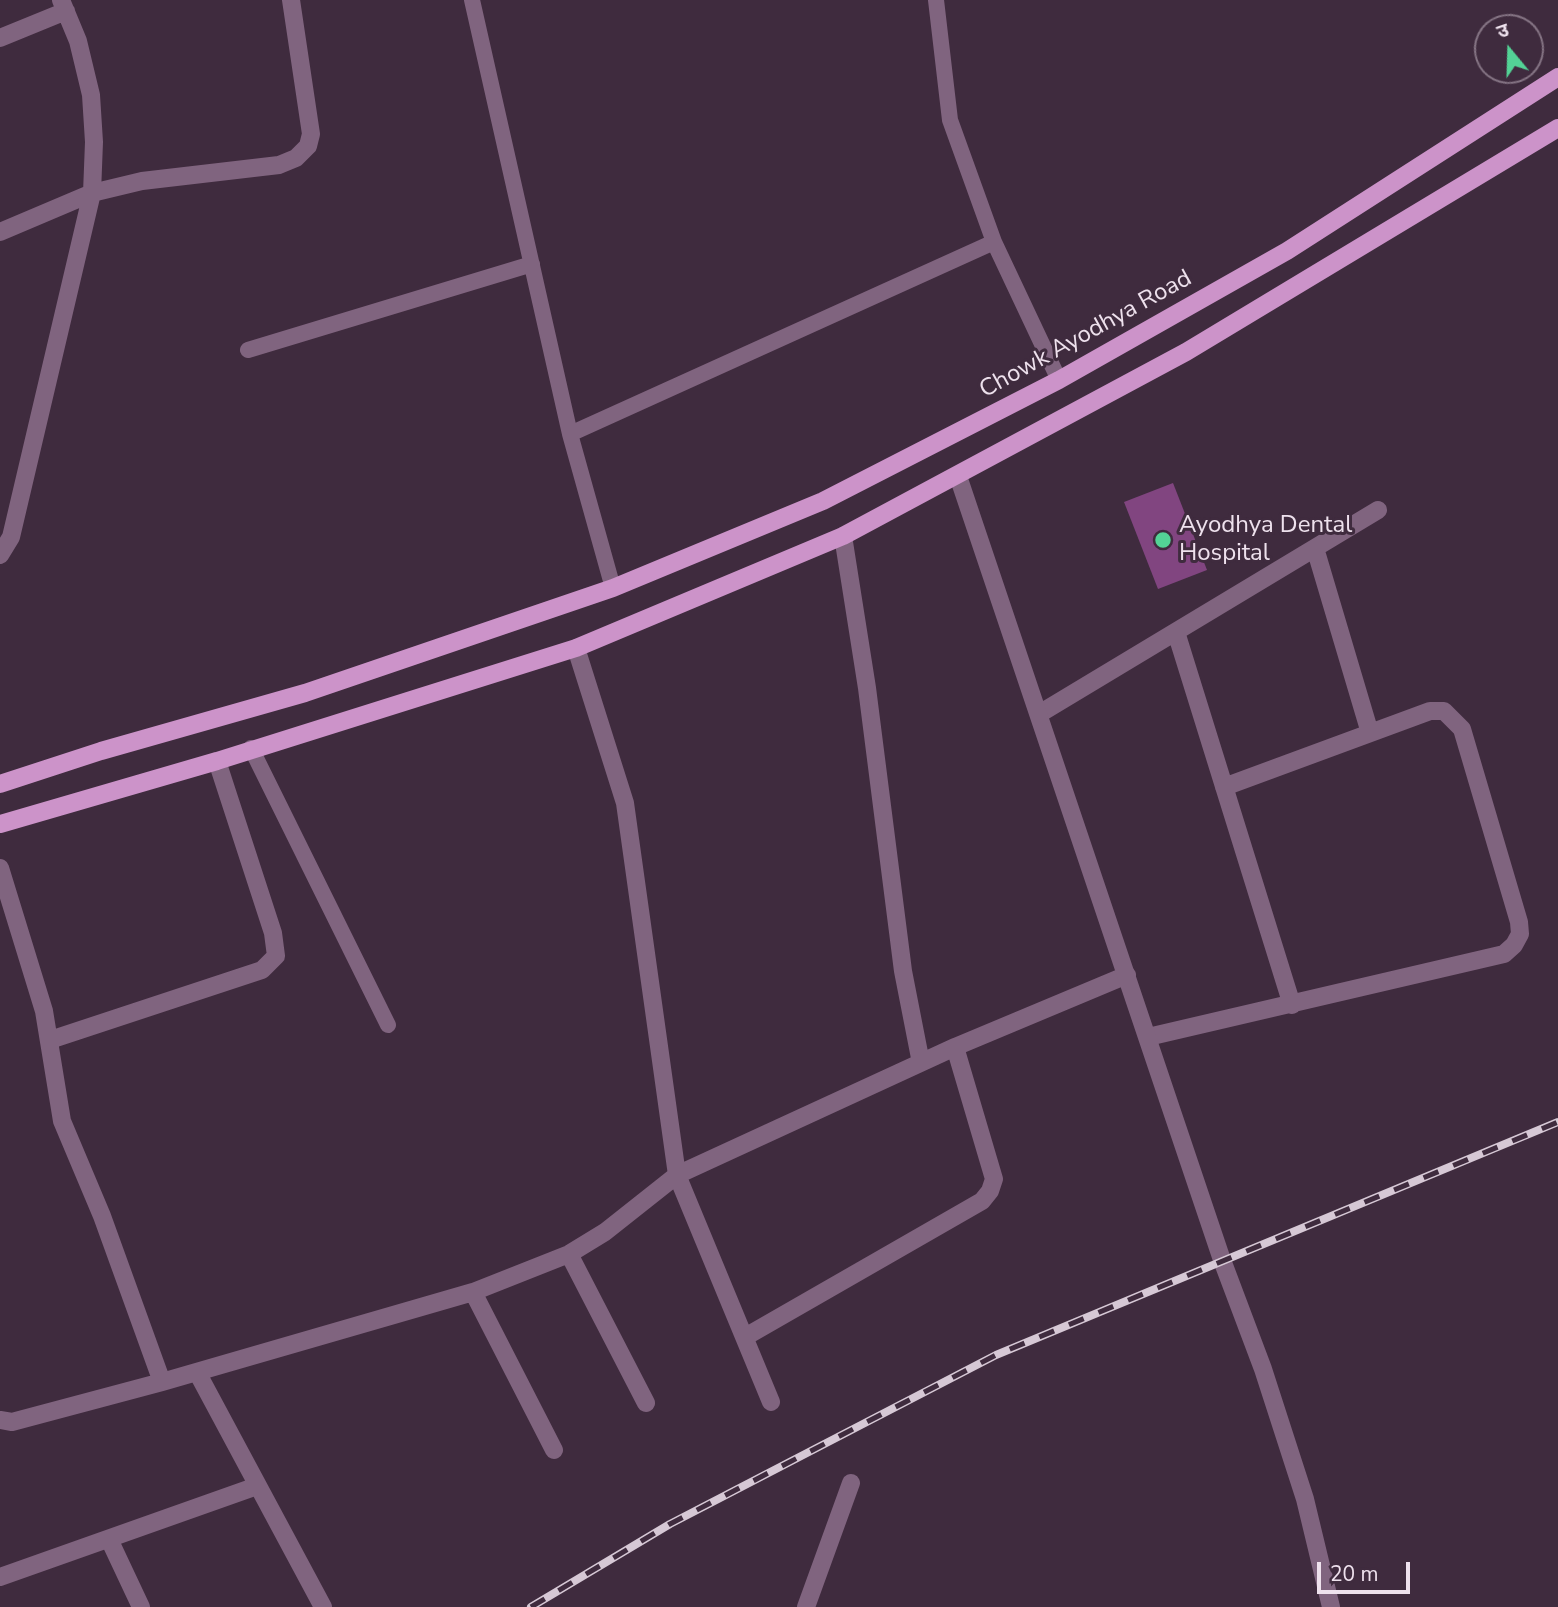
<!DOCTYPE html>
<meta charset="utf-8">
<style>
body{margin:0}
#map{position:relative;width:1558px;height:1607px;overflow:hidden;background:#3f2b3e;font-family:"Nunito Sans","Noto Sans Devanagari",sans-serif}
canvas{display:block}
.north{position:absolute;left:1474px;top:14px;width:70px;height:70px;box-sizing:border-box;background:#3f2b3e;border:2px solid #857484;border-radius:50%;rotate:341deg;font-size:19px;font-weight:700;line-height:28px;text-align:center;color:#eee1ed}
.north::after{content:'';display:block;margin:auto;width:24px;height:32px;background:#53d396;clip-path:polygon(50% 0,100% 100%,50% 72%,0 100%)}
.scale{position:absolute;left:1317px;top:1562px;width:93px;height:32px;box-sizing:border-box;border:4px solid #eee1ed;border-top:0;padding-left:9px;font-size:21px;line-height:24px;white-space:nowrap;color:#eee1ed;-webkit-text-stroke:5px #3f2b3e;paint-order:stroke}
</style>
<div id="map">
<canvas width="1558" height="1607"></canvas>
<div class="north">उ</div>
<div class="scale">20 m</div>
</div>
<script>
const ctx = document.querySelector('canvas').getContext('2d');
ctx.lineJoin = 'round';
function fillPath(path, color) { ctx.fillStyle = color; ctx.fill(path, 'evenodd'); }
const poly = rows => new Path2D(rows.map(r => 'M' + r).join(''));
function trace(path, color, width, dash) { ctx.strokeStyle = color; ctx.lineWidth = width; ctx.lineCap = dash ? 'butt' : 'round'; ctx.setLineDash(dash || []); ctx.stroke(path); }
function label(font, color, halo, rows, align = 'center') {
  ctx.font = font + ' "Nunito Sans",sans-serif'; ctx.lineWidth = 6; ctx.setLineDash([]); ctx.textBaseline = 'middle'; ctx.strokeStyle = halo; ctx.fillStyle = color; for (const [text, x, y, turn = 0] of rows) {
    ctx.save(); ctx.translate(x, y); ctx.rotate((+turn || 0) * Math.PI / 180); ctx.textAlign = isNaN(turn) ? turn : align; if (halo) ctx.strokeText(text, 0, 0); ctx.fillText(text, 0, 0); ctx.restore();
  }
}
const building = poly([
 [1173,483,1207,570,1158,589,1124,502]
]);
const service = poly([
 [472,0,570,434,613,588],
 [936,0,950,120,994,242,1059,380],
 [248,350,532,264],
 [570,434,994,242],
 [251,748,388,1025]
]);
const minor = poly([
 [0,38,66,11],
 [0,232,92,193,142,181,279,165,296,158,308,146,311,134,291,0],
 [843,536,867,688,903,971,921,1063],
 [1315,548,1370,733],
 [0,555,11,537,92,193,94,142,91,95,78,41,61,0],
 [1176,632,1292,1005],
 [576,648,625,803,677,1175,771,1402],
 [1039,714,1378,510],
 [0,868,44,1011,62,1121,102,1216,162,1382],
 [1148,1037,1504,954,1514,945,1520,934,1519,922,1462,729,1444,711,1430,711,1224,787],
 [50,1040,262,970,276,956,273,933,217,761],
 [569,1254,646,1403],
 [473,1292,554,1450],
 [745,1337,982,1201,990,1191,994,1179,955,1047],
 [197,1372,323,1607],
 [0,1420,12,1422,162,1382,473,1292,569,1254,605,1232,677,1175,955,1047,1127,975],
 [109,1539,141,1607],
 [0,1577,257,1486],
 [806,1607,851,1483]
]);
const tertiary = poly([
 [958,476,1222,1260,1263,1369,1305,1499,1331,1607]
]);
const primary = poly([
 [0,784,101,751,305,693,613,588,823,501,1059,380,1287,251,1558,77],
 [0,824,217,761,576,648,843,536,1186,352,1558,128]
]);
const rail = poly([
 [531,1607,670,1524,996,1355,1558,1122]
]);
const markers = [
 [1163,540,9,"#53d396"]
];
const streetNames = [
 ["Chowk Ayodhya Road",1086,335,-29]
];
const poiNames = [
 ["Ayodhya Dental",1179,526],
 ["Hospital",1179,554]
];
fillPath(building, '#814580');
trace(service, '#80647f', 16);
trace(minor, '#80647f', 18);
trace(tertiary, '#80647f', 18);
trace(primary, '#cc93c9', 18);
trace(rail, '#d6c8d5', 8);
trace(rail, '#3f2b3e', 5, [16]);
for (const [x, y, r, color] of markers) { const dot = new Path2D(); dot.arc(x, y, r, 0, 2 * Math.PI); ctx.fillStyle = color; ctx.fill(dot); trace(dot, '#3f2b3e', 2.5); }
label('24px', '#eee1ed', '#3f2b3e', streetNames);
label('24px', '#eee1ed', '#3f2b3e', poiNames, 'left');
</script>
